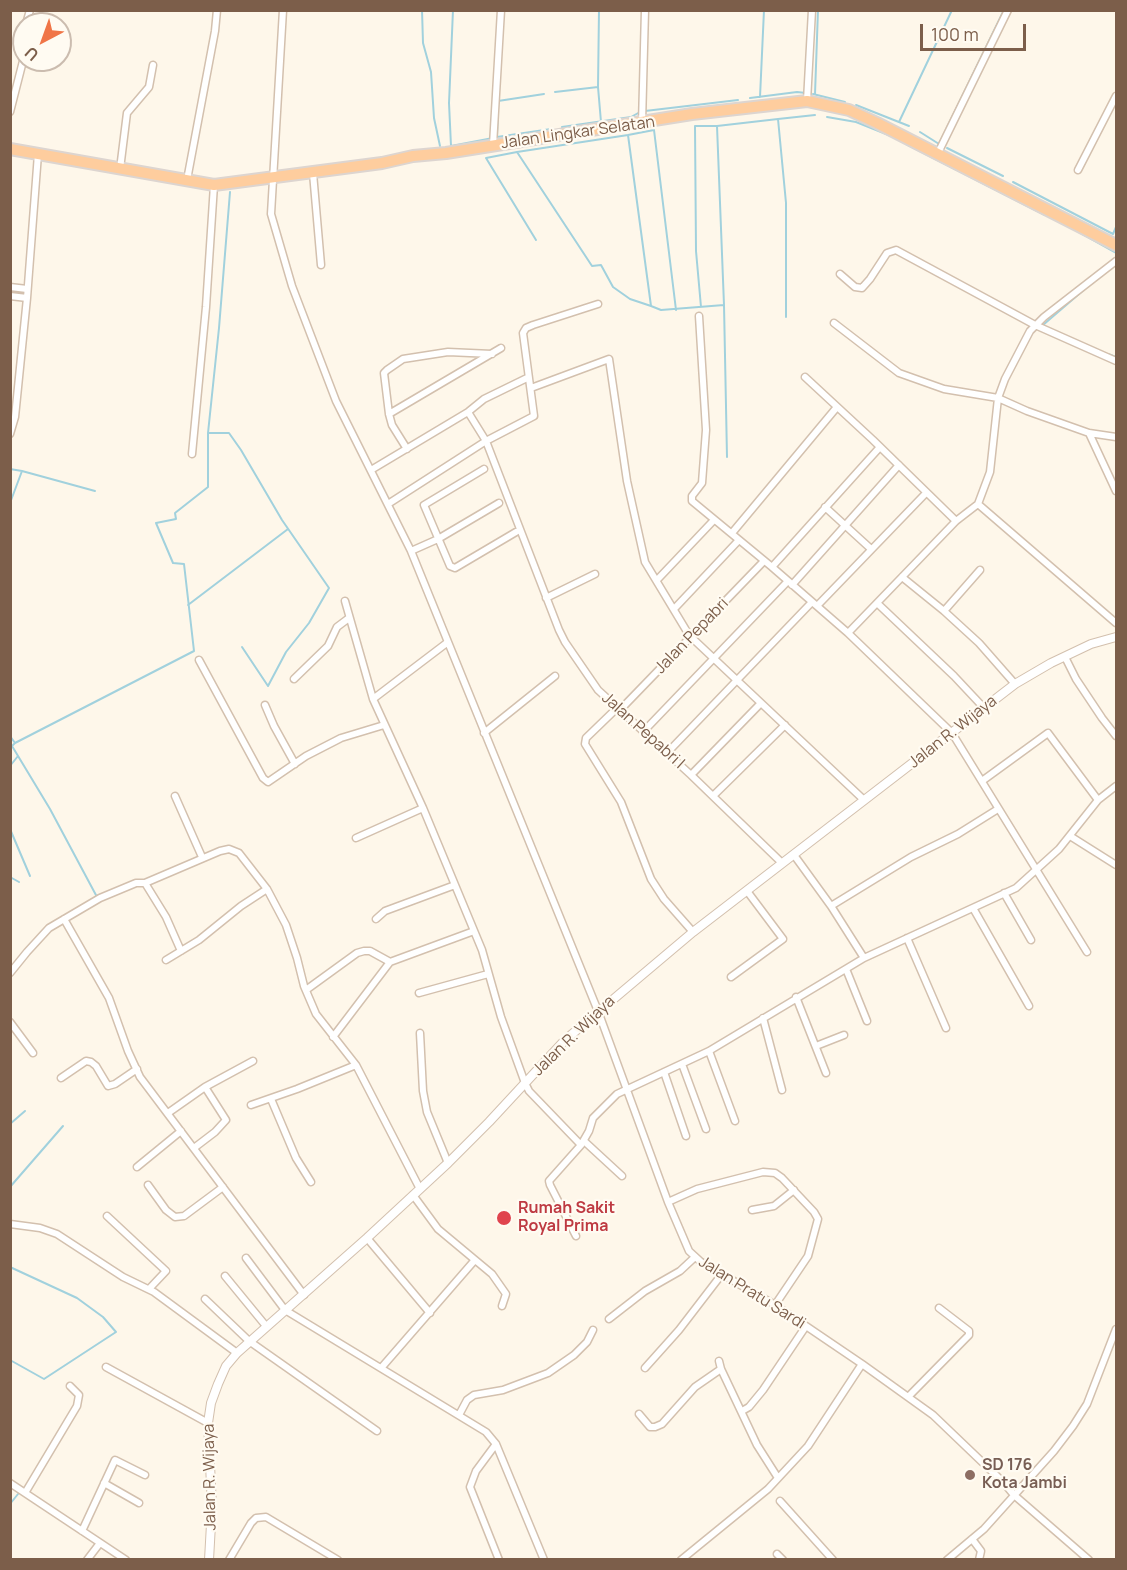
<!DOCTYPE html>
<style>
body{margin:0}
#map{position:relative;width:1127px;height:1570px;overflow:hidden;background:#fef7ea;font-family:Manrope,sans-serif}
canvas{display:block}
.frame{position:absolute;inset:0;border:12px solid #7c5e4a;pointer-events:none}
.north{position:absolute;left:12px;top:12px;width:60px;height:60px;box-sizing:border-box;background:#fffbf2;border:2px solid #cbbcaf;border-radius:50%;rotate:221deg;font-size:16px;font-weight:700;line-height:24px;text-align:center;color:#7c5e4a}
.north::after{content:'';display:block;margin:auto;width:21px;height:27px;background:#f07547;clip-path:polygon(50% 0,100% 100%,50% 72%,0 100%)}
.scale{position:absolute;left:920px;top:24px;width:106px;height:27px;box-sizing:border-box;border:3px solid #7c5e4a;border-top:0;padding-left:8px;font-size:18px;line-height:21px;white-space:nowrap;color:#7c5e4a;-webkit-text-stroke:4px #fffbf2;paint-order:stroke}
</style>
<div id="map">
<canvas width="1127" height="1570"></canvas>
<div class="frame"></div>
<div class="north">U</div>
<div class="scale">100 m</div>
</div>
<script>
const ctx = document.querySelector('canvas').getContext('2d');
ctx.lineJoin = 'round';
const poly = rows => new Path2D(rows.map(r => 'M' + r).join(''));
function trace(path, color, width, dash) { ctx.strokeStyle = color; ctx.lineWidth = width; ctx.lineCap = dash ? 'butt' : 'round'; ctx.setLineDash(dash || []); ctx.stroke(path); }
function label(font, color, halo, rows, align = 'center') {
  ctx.font = font + ' Manrope,sans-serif'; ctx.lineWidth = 4.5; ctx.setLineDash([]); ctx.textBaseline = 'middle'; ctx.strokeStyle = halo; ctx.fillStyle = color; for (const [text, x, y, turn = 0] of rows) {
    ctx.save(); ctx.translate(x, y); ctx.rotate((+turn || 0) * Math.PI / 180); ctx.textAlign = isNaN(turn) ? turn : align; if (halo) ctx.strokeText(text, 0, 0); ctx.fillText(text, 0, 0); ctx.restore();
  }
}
const stream = poly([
 [422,10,423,43,431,72,434,118,440,146],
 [453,10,449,103,451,146,493,138],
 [599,10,598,87,601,122],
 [555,92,598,87],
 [813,94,845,102],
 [815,94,818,10],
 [760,97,764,10],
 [750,98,797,92,806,93],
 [498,101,544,94],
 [856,105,909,126],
 [645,111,738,100],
 [827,117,856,122,896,138],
 [778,119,815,115],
 [899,122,952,10],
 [562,127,631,117,640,112],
 [920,132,939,144,1004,10],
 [628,135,654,130,676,310],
 [497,137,498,110],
 [497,137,551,129],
 [906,144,1045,215],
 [947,148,1003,176],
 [517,152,486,158,536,240],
 [1013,182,1113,234,1116,227],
 [1066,225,1116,253],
 [724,305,727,457],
 [651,306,628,135,517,152,592,266,601,265,613,287,630,299,651,306,661,310,724,305,717,126,778,119,786,203,786,317],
 [701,307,696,251,695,126,717,126],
 [1043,325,1086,288],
 [1108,354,1116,357],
 [208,433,219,328,230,192],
 [10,469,22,471],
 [10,503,22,471,95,491],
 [188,605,288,529],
 [10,736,15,743,12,746,50,809,97,897],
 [15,743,194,651,184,564,173,563,156,523,176,519,175,513,208,487,208,433,229,433,241,450,282,520,329,588,309,623,286,652,268,686,242,647],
 [10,766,18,756],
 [10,829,30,876],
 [10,877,19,882],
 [10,1124,25,1111],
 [10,1187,63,1126],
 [10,1267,77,1298,103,1317,116,1332,44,1379,10,1360],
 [10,1504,18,1494]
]);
const minor = poly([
 [283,10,271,214,292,286,336,401,411,551,598,1011,668,1202,689,1251,701,1262,775,1305,862,1364,933,1415,1004,1483,1014,1495,1089,1560],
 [26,24,30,10],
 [807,101,812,10],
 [10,112,23,61,21,46,24,32],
 [642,123,645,10],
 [493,145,501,10],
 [938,153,1008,10],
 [120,169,127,113,149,87,153,65],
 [1078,170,1116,96],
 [313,173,321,265],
 [187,180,215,31,217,10],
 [840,274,855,287,862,288,870,279,887,253,896,250,1035,325,1116,361],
 [10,287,27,289],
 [10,296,27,298],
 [699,316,706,430,702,483,692,496,692,501,772,567,848,633,952,733,1087,952],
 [834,323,899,373,944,389,998,398,1027,411,1089,433,1116,437],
 [805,377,873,440,956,521],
 [531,388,609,359,627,481,645,562,686,630,691,637,864,800],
 [468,412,486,441,559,630,565,642,598,690,691,775,782,863],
 [389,414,501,348],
 [1089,433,1116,491],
 [10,434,15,417,27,298,38,154],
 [407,449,392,425,389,414,384,373,387,370,403,359,448,352,492,354],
 [192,454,206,307,214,185],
 [484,469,424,505,450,566,455,568,516,532],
 [371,470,468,412,484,399,527,378],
 [388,504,486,441,534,416,523,333,526,328,533,325,598,304],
 [978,504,1116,623],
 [825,507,871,549],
 [732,533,837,407],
 [411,551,438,539,499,503],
 [772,567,880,447],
 [902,577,944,611,979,643,1015,684],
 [657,580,713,521],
 [792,585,899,465],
 [546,598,595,574],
 [345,601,373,699,423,808,482,950,501,1017,525,1083,529,1091,581,1145],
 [877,603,954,676,984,708],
 [817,606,926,493],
 [674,609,739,540],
 [944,611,980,570],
 [848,633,956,521,978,504,990,472,998,398,1005,379,1030,331,1044,317,1116,261],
 [1065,657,1076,679,1102,718,1116,736],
 [199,660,263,778,268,782,306,756,341,738,384,725],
 [294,679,328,646,337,627,349,618],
 [373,699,448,642],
 [265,705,274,726,295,764],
 [616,709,586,738,585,744,621,802,651,879,664,899,693,932],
 [620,710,764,561],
 [643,732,788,581],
 [484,733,555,676],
 [667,753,812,602],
 [691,775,761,703],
 [982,781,1048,733,1098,800],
 [175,796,202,857],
 [713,796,785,725],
 [1070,836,1116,865],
 [356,838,423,808],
 [794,855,831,906,864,958],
 [145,883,166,917,181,951],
 [1004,893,1031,940],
 [831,906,911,857,958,834,998,809],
 [973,908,1029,1006],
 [64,919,109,998,128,1051,140,1077,304,1295],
 [376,919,385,911,455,885],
 [907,938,946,1028],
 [166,960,199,940,241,906,267,889],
 [846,969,867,1021],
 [10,973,27,952,49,928,100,898,136,883,145,883,220,851,229,849,239,853,267,889,286,925,297,958,304,986,316,1014,356,1065,420,1189],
 [731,977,783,939,747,891],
 [306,990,357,953,364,951,370,951,390,962],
 [419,993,488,974],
 [796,997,826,1073],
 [763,1018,782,1090],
 [10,1022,33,1053],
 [420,1033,423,1091,427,1112,448,1163],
 [333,1037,390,962,474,931],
 [816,1046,844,1035],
 [709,1051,735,1121],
 [682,1064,706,1129],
 [664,1072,686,1136],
 [61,1078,86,1061,91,1062,96,1066,108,1086,115,1084,137,1069],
 [271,1099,296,1158,311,1182],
 [251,1105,297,1089,356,1065],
 [168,1113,205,1087,253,1061],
 [584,1141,622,1176],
 [194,1148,215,1132,226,1120,205,1087],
 [137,1167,181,1131],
 [148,1185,166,1210,175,1217,184,1216,223,1187],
 [413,1195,438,1229,492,1274,506,1294,502,1306],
 [668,1202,697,1189,763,1172,775,1173,782,1178,814,1212,818,1219,808,1256,775,1305],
 [752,1210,774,1206,794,1190],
 [107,1216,166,1271,149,1289],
 [10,1224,40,1228,57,1234,123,1277,154,1292,237,1353],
 [576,1236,550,1185,549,1181,581,1145,589,1131,593,1118,617,1094,709,1051,864,958,1016,888,1059,849,1098,800,1116,786],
 [367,1238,430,1313],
 [246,1258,285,1310,486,1432,496,1444,544,1560],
 [225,1276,266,1326],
 [205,1299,249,1341,377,1431],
 [609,1319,645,1291,680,1271,695,1257],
 [719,1361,721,1369,757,1445,778,1478],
 [106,1367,208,1423],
 [382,1367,474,1261],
 [645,1368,679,1330,722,1274],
 [908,1397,969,1335,969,1331,939,1308],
 [742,1411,749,1407,763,1390,806,1326],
 [639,1414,650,1427,655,1427,662,1424,695,1387,721,1369],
 [459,1415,467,1400,474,1395,503,1390,548,1373,574,1355,587,1342,593,1330],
 [496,1444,476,1471,470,1487,499,1560],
 [10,1483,126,1560],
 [104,1483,139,1503],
 [25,1493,77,1406,79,1395,70,1386],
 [780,1501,833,1560],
 [82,1531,115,1460,145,1475],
 [972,1539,981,1551,979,1560],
 [777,1554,783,1560],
 [87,1560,100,1543],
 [229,1560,251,1523,256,1518,266,1517,338,1560],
 [681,1560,768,1489,808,1446,862,1364],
 [947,1560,984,1529,1054,1451,1073,1426,1087,1404,1116,1329]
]);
const tertiary = poly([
 [209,1560,212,1506,208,1423,211,1403,218,1384,226,1366,237,1353,367,1238,448,1163,489,1122,565,1040,693,932,1015,684,1051,663,1091,644,1116,637]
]);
const trunk = poly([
 [10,149,214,185,382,163,413,156,446,153,692,114,807,101,849,110,877,123,1116,245]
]);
const markers = [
 [504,1218,8,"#e0444e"],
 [970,1475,6,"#8d6e63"]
];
const streetNames = [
 ["Jalan Lingkar Selatan",578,133,-8],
 ["Jalan Pepabri",692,636,-46],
 ["Jalan Pepabri I",643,731,42],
 ["Jalan R. Wijaya",953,732,-38],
 ["Jalan R. Wijaya",574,1036,-44],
 ["Jalan Pratu Sardi",752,1293,32],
 ["Jalan R. Wijaya",210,1477,-91]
];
const healthNames = [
 ["Rumah Sakit",518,1209],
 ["Royal Prima",518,1227]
];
const educationNames = [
 ["SD 176",982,1466],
 ["Kota Jambi",982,1484]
];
trace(stream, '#a1d1dd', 2);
trace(minor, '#d3c0ae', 9);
trace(tertiary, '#d3c0ae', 10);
trace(trunk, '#ddd5d0', 14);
trace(minor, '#fff', 6);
trace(tertiary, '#fff', 8);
trace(trunk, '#fecd9e', 10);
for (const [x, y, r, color] of markers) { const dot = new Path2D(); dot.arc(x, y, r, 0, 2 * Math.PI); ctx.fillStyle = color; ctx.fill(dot); trace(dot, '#fffbf2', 2); }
label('16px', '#7c5e4a', '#fffbf2', streetNames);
label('bold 16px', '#be3a42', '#fffbf2', healthNames, 'left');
label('bold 16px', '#785e54', '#fffbf2', educationNames, 'left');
</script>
